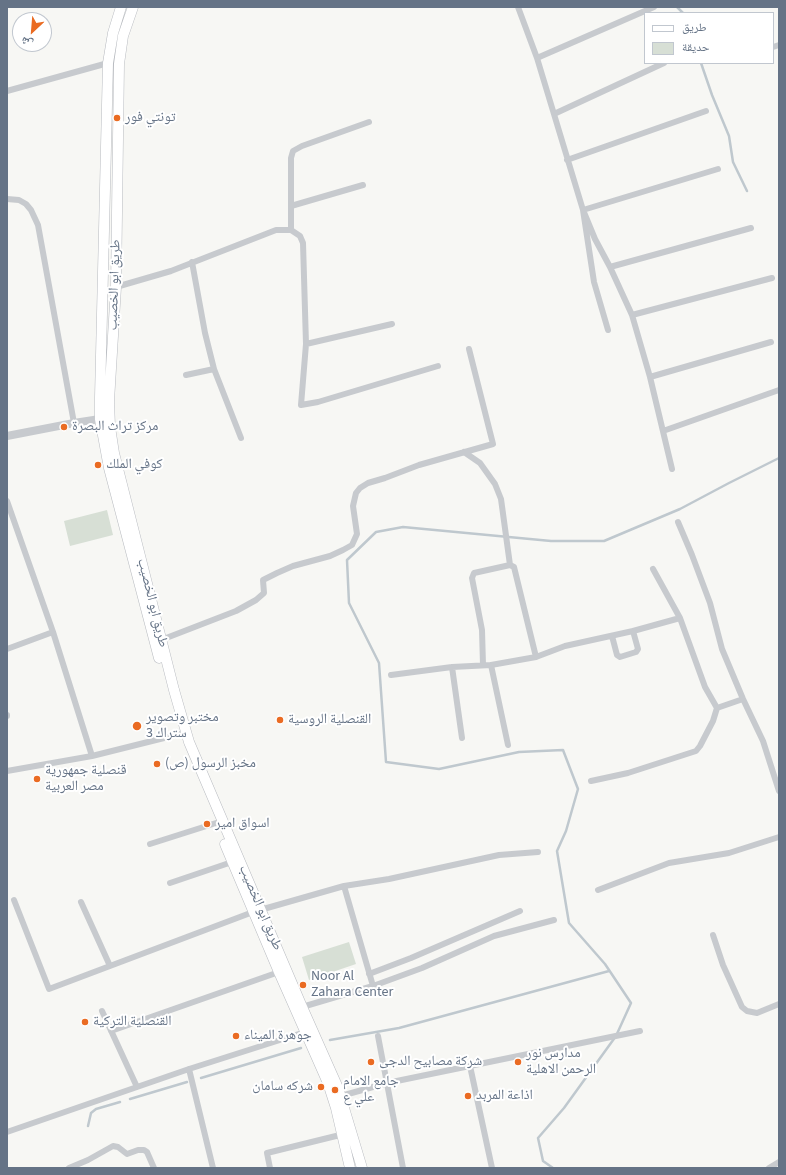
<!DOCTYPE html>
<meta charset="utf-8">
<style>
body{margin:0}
#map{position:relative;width:786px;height:1175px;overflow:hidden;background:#f7f7f4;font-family:"Source Sans 3","Noto Naskh Arabic",sans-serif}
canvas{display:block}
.frame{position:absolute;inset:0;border:8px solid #657386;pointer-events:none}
.legend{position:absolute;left:644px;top:12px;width:130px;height:52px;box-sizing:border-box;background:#fff;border:1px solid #c1c7cf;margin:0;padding:5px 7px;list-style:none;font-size:12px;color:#657386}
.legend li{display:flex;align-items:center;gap:8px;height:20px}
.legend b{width:20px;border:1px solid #c1c7cf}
.north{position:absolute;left:12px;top:12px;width:40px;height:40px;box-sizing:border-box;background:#fff;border:1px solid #c1c7cf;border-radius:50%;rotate:206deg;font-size:11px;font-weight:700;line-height:16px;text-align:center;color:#657386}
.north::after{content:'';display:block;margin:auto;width:14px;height:18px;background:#ea6b22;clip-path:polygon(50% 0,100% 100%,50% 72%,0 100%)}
</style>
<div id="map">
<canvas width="786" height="1175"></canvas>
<div class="frame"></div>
<ul class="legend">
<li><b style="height:5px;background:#fff"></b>طريق</li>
<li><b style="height:11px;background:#d7dfd5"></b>حديقة</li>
</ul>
<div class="north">ش</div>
</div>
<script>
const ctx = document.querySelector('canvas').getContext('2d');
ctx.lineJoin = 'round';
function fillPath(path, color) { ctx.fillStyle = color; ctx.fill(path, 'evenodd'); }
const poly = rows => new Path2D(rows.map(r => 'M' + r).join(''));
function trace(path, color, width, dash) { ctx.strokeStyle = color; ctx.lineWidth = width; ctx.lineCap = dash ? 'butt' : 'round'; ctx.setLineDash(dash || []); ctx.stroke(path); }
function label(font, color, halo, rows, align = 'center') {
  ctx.font = font + ' "Source Sans 3","Noto Naskh Arabic",sans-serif'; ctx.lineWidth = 4; ctx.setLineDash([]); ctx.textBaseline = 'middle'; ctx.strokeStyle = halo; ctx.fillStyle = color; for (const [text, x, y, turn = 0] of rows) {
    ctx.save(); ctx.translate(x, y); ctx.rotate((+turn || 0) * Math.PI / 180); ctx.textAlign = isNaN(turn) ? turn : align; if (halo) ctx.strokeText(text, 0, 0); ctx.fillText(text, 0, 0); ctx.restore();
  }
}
const green = poly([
 [107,510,113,535,70,546,64,521],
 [349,942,356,964,309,980,302,957]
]);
const stream = poly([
 [677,7,683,13],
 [701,63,712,95,729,136,733,162,747,191],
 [330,1040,399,1028,609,971],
 [201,1078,301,1048],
 [130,1099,187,1082],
 [88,1126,91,1113,96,1109,120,1102],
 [553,1168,543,1161,538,1138,564,1108,616,1036,631,1003,605,964,569,923,557,851,566,831,578,789,563,750,519,752,439,769,386,762,379,663,349,603,347,560,376,532,403,527,551,541,604,541,680,509,729,483,779,458]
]);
const minor = poly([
 [518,7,537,58,583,210,595,239,610,267,632,315,650,377,672,469],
 [773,47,779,45],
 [537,58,654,7],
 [7,91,108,63],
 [554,114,664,63],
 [567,160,706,111],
 [7,199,19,200,26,204,31,210,38,225,74,423],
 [291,206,363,185],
 [291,230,291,158,293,151,302,146,369,122],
 [192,262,205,333,214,369,241,438],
 [610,267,751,228],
 [116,287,171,271,276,230,291,230,300,236,303,243,306,344,301,405,318,402,438,366],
 [632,315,772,278],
 [608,330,594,282,583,210,718,169],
 [306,344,392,324],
 [186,375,214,369],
 [650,377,771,342],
 [663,431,779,390],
 [464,452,480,463,495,484,501,499,510,565],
 [7,501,53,632,92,756],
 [678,522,692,555,710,603,722,649,743,699,763,741,779,791],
 [653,569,680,618,705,687,717,708,743,699],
 [612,636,617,655,620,657,636,652,638,649,633,631],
 [161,640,236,611,256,600,264,593,263,580,277,573,293,566,330,556,343,550,352,545,357,534,353,506,356,493,360,488,368,483,385,478,419,465,493,444,469,349],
 [7,649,53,632],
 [483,665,482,630,472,578,474,573,510,565,514,567,536,657],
 [491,665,508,745],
 [452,667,462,738],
 [391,675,452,667,491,665,536,657,565,646,633,631,680,618],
 [7,715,7,716],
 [7,771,92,756,180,734],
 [591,781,628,773,696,751,700,746,713,721,717,708],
 [150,844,216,823],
 [170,883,232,862],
 [344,886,373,986],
 [598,890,669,863,729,853,779,837],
 [14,900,49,989,253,912],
 [81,902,110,966],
 [260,910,344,886,389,879,499,855,538,852],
 [713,935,723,965,742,1007,747,1011,757,1013,779,1004],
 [369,974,411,958,520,911],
 [302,1007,373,986,422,968,494,936,554,920],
 [102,1011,137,1087],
 [111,1031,279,972],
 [378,1036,403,1168],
 [470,1066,492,1168],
 [189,1069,213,1168],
 [341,1096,387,1083,640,1031],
 [7,1132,189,1069,305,1032],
 [69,1168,88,1160,113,1146,118,1147,127,1154,138,1150,144,1150,147,1152,154,1168],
 [270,1168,267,1153,344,1134],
 [769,1168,779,1162]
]);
const tertiary = poly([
 [7,436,74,423,100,419]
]);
const primary = poly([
 [121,7,113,33,108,63,100,397,100,419,109,468,159,658],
 [133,7,123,36,119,64,116,287,109,401,110,427,114,453,174,690,189,742,302,1007,338,1088,362,1168],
 [225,844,279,972,328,1083,336,1108,350,1168]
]);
const markers = [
 [117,118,4,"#ea6b22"],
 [64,427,4,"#ea6b22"],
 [98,465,4,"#ea6b22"],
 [280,720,4,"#ea6b22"],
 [137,726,5,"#ea6b22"],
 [157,764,4,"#ea6b22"],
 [37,779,4,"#ea6b22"],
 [207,824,4,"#ea6b22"],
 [303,985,4,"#ea6b22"],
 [85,1022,4,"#ea6b22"],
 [236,1036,4,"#ea6b22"],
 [371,1062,4,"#ea6b22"],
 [518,1062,4,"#ea6b22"],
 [321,1087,4,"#ea6b22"],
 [335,1090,4,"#ea6b22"],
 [468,1096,4,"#ea6b22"]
];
const poiNames = [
 ["تونتي فور",125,118],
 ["مركز تراث البصرة",72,427],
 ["كوفي الملك",106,465],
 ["مختبر وتصوير",146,718],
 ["ستراك 3",146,734],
 ["القنصلية الروسية",288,720],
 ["مخبز الرسول (ص)",165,764],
 ["قنصلية جمهورية",45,771],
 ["مصر العربية",45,787],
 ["اسواق امير",215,824],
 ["Noor Al",311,977],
 ["Zahara Center",311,993],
 ["القنصلية التركية",93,1022],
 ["جوهرة الميناء",244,1036],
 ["مدارس نور",526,1054],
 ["الرحمن الاهلية",526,1070],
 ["شركة مصابيح الدجى",379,1062],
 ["جامع الامام",343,1082],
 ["علي ع",343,1098],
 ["شركه سامان",313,1087,"right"],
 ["اذاعة المربد",476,1096]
];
const streetNames = [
 ["طريق ابو الخصيب",115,285,-88],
 ["طريق ابو الخصيب",152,603,76],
 ["طريق ابو الخصيب",260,908,67]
];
fillPath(green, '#d7dfd5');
trace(stream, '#bfc8ce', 2.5);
trace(primary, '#b8bbc0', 11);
trace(minor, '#c7cace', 6);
trace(tertiary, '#c7cace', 8);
trace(primary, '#fff', 10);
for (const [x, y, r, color] of markers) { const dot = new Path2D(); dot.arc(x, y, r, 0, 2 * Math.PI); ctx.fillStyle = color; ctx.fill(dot); trace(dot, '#fff', 1.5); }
label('14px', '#657386', '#fff', poiNames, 'left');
label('14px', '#657386', '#fff', streetNames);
</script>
